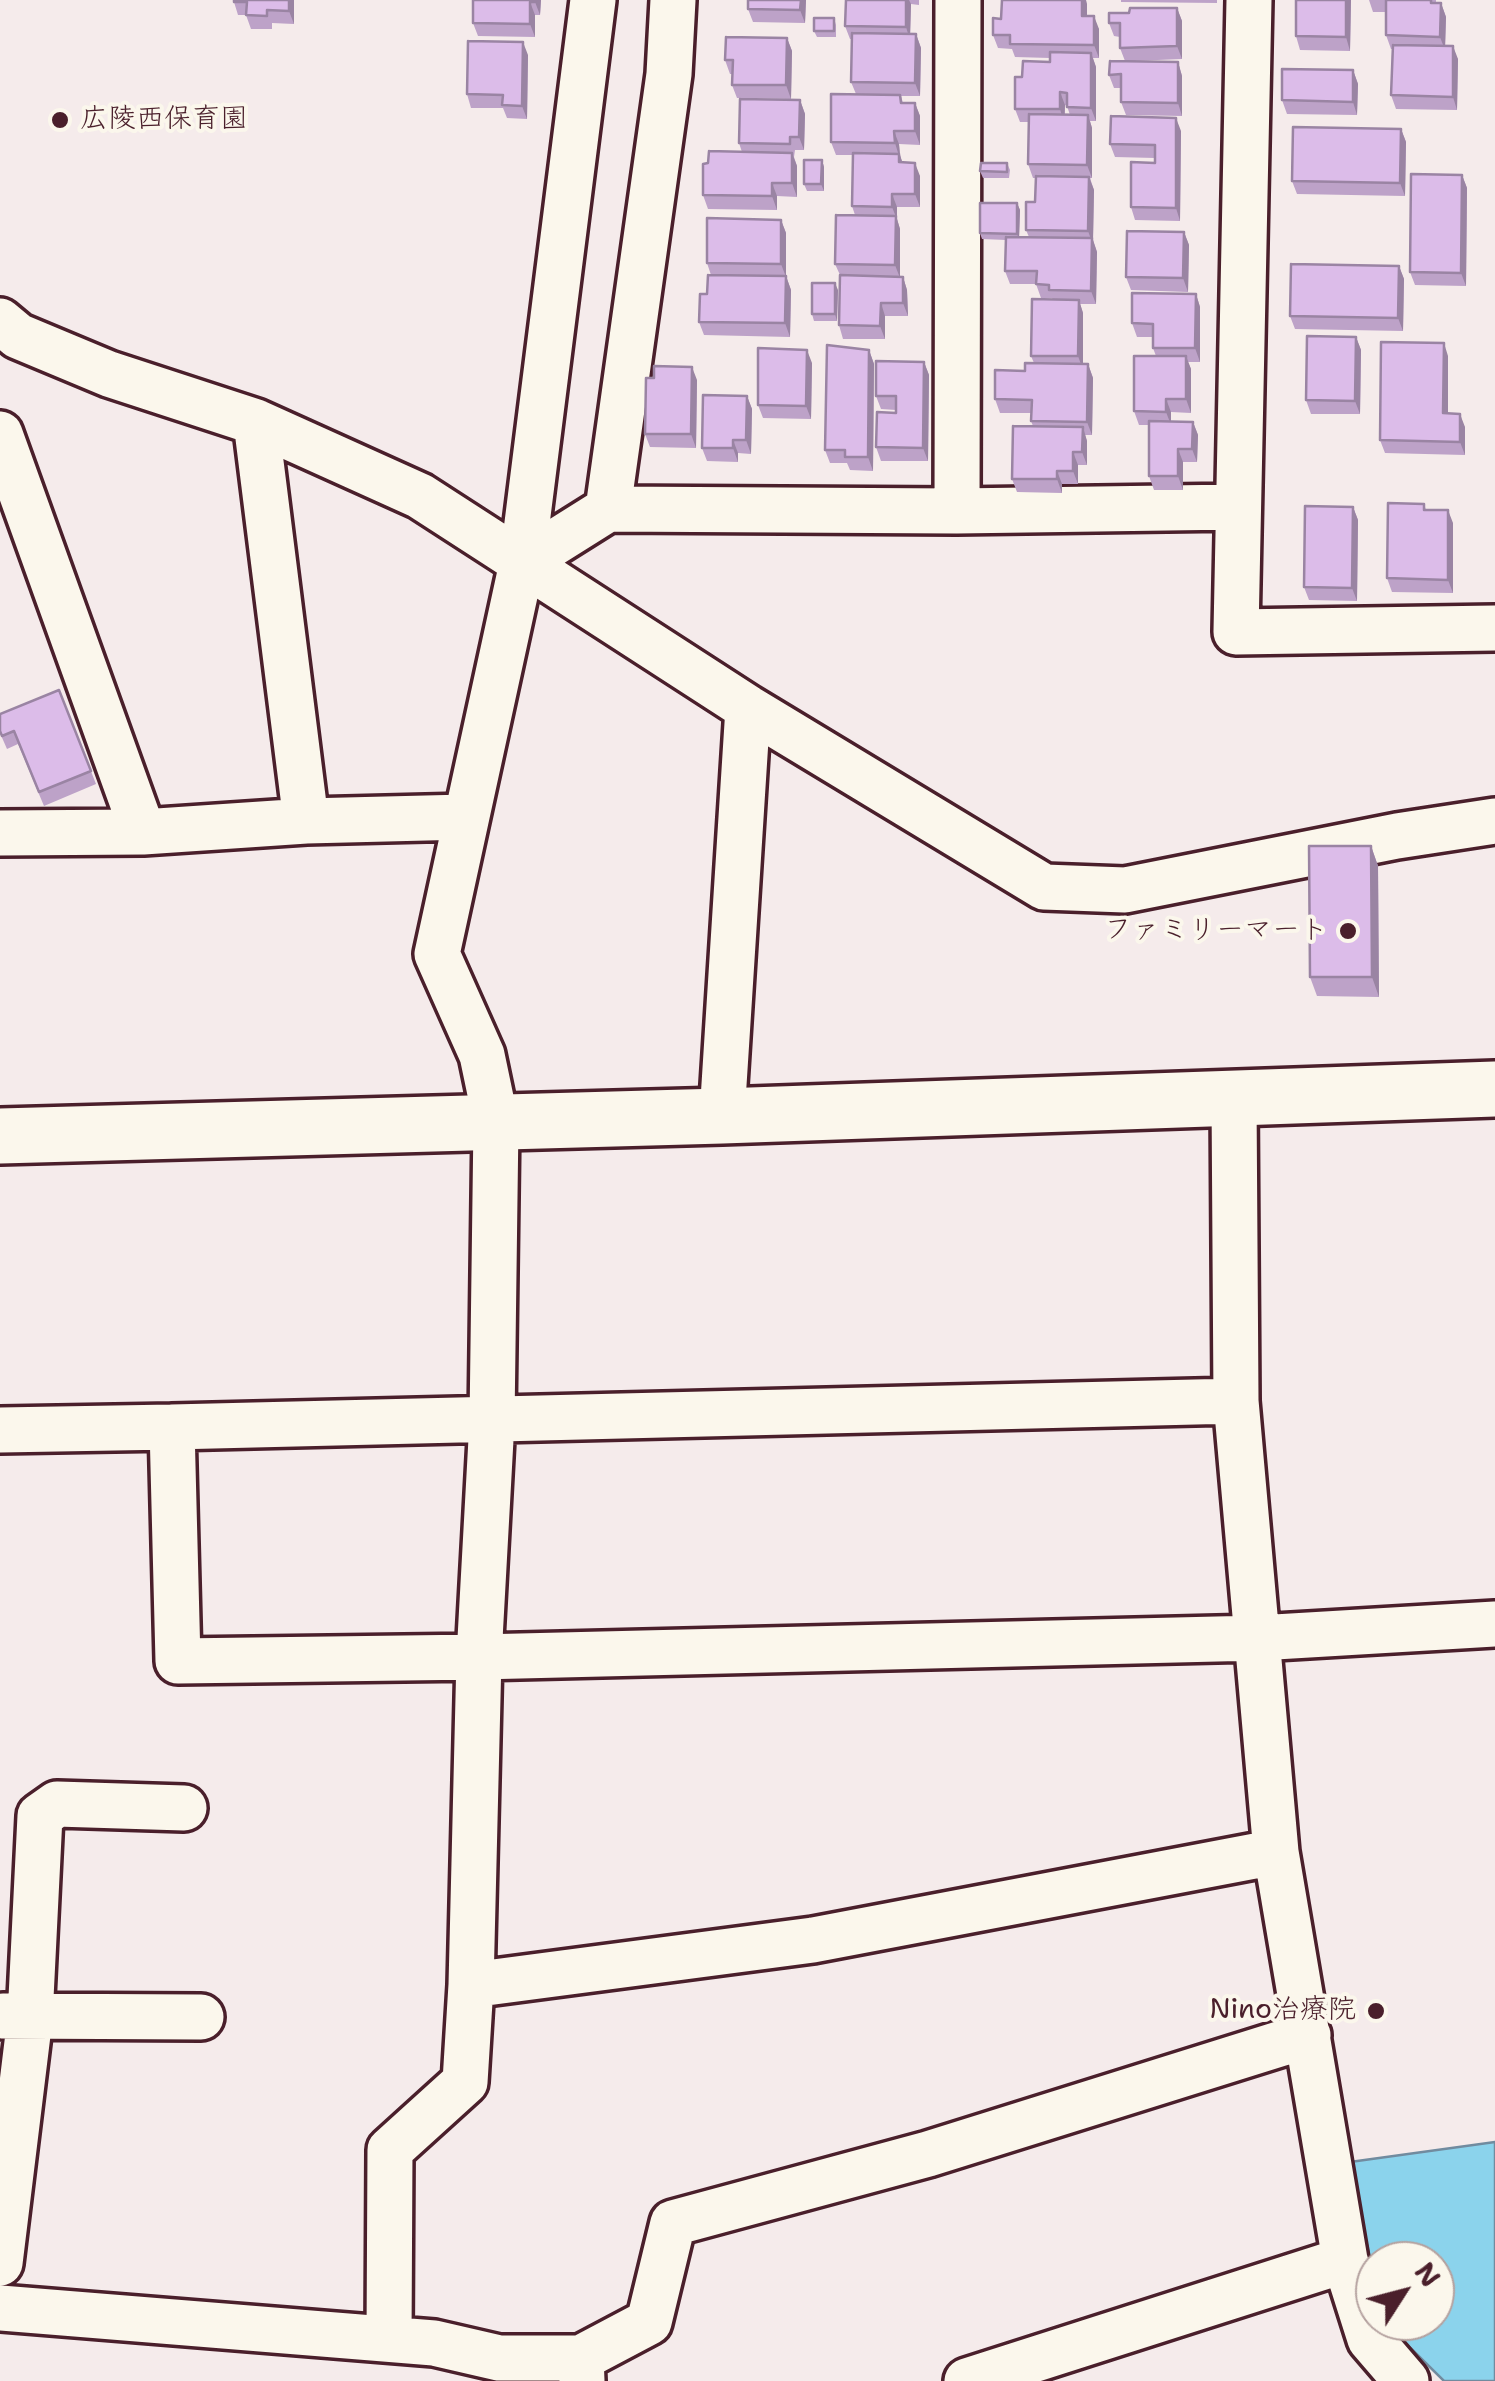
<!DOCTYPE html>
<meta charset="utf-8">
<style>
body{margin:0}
#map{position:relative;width:1495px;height:2381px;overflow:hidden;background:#f5ebeb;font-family:"Shantell Sans",sans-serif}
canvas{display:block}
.north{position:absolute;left:1355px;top:2241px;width:100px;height:100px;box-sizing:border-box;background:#fbf7ec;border:2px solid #b4a19f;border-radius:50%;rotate:54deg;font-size:28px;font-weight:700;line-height:40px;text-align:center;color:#4a1f2b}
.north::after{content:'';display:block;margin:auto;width:35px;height:45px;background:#4a1f2b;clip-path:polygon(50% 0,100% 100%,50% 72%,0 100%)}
</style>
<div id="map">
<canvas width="1495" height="2381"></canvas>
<div class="north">N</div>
</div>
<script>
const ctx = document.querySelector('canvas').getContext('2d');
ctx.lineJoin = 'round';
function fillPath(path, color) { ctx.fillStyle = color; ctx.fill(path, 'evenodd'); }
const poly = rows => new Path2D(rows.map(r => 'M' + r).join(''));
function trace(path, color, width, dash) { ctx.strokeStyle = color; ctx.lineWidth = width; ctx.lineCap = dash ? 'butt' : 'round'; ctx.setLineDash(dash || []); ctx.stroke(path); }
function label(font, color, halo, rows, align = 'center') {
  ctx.font = font + ' "Shantell Sans","Klee One",sans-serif'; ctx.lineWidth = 8; ctx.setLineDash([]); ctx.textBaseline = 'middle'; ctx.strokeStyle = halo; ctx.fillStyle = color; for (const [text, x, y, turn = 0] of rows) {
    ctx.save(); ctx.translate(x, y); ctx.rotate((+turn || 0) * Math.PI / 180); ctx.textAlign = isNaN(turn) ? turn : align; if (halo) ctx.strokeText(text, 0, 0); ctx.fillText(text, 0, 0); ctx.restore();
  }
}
const water = poly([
 [1495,2142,1495,2381,1444,2381,1383,2321,1435,2321,1435,2261,1375,2261,1375,2284,1350,2162,1495,2142]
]);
const street = poly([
 [1249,0,1236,632,1495,628],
 [0,321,18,336,109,374,256,422,420,496,748,708,1044,887,1125,890,1397,836,1495,821],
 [256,422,306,821],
 [0,434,143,832],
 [608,509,669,74,673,0],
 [957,511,958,0],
 [522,563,608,509,957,511,1237,507],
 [0,833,143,832,306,821,466,817],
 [1234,1097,1236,1401,1276,1852,1345,2260,1370,2339,1406,2381],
 [722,1116,748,708],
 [172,1427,1236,1401],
 [0,1430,172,1427,178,1661,479,1657,1258,1638,1495,1624],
 [471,1985,813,1940,1276,1852],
 [3,2016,201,2017],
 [0,2263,30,2018,40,1816,57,1804,184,1808],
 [0,2308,434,2343,499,2358,581,2358,582,2381],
 [389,2339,390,2150,465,2082,471,1985,479,1657,492,1421,496,1122,482,1055,437,954,522,563,593,0],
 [581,2358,649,2322,673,2223,928,2154,1308,2035],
 [967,2381,1345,2260]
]);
const secondary = poly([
 [0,1136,722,1116,1495,1089]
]);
const wall = poly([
 [294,0,294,24,272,23,272,29,251,29,246,15,238,15,234,2],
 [473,0,541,0,540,15,535,15,535,37,478,36,473,23],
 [748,0,806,0,805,23,753,22,748,9],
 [846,0,919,0,919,5,911,4,910,34,916,34,921,48,920,96,901,96,903,103,915,103,920,116,920,145,899,144,900,155,902,162,920,176,920,207,897,207,897,219,900,229,900,277,903,277,907,290,908,316,885,316,885,339,843,339,839,325,840,275,835,264,855,215,852,206,853,155,836,155,831,142,856,94,851,82,852,39,850,39,845,26],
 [1002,0,1086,0,1087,16,1099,29,1099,58,1093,58,1096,67,1096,121,1090,121,1092,128,1092,178,1090,178,1094,190,1093,240,1097,252,1096,304,1080,304,1083,313,1083,364,1088,364,1093,378,1092,435,1085,435,1087,441,1087,465,1078,465,1078,484,1062,484,1062,493,1017,492,1012,479,1033,426,1031,421,1032,413,1000,413,995,399,1034,363,1031,356,1053,300,1052,298,1041,298,1036,284,1010,284,1005,271,1006,240,982,239,980,233,1017,203,1020,210,1019,237,1029,237,1026,230,1035,202,1036,178,1033,178,1028,164,1029,122,1020,122,1015,109,1022,77,1050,62,1050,58,1015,57,1012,49,998,48,993,35,1001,19],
 [1065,105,1067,106,1070,115,1065,115],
 [1121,0,1217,0,1217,3,1121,2],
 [1351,0,1350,51,1300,50,1296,36],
 [1369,0,1436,0,1436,3,1441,3,1446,17,1445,46,1458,59,1457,110,1396,109,1391,95,1392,49,1391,49,1386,35,1386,12,1373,12],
 [1177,8,1182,21,1182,59,1133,61,1178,62,1182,76,1182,116,1126,115,1121,102,1121,88,1114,88,1109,75,1125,61,1120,48,1120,37,1114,36,1109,23,1129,13],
 [834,18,836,25,836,37,817,37,814,31],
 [787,38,792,51,791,99,737,98,732,85,733,74,730,74,725,60],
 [528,55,527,119,507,118,503,108,471,108,467,94],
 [1353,70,1358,84,1357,115,1287,114,1282,100],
 [800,100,805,114,804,150,795,150,794,157,797,166,797,197,777,196,777,210,708,209,703,195,708,163,742,152,739,143],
 [1401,129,1406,142,1405,196,1297,194,1292,181],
 [1181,131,1180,221,1135,220,1131,207,1155,163,1155,158,1115,157,1110,144],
 [822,160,824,167,824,191,807,191,804,184],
 [1007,163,1010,170,1009,178,983,178,980,171],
 [1462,175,1467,188,1466,286,1415,285,1410,272],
 [781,220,786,233,786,276,791,290,790,337,704,335,699,322,711,275,707,263],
 [1184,232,1189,245,1188,292,1131,290,1126,277],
 [1399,266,1404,279,1403,331,1295,329,1290,316],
 [838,290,837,321,814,321,812,314],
 [1196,294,1200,307,1200,362,1188,362,1191,369,1191,413,1171,412,1171,421,1193,422,1198,435,1197,462,1183,462,1183,490,1154,490,1149,476,1149,425,1139,425,1134,411,1156,356,1153,348,1153,337,1137,337,1132,323],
 [1356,337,1361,350,1360,414,1311,414,1306,400],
 [869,350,874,364,873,471,850,470,847,463,830,463,825,450],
 [1448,356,1448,413,1465,427,1465,455,1385,453,1380,440],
 [924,362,929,375,928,461,881,461,876,447,896,413,896,410,881,409,876,396],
 [812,363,811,419,763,418,758,405],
 [697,380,696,448,650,447,645,434],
 [747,396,752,409,751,454,738,453,738,462,707,461,702,448],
 [1424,504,1426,510,1453,523,1453,593,1392,592,1387,578],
 [1353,507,1358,520,1357,601,1309,600,1304,587],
 [59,690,96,784,44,806,18,744,7,749,0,733],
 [1371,846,1378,866,1379,997,1317,996,1310,977]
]);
const shadedWall = poly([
 [289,0,294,0,294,24,289,11],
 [536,0,541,0,540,15,535,2],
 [801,0,806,0,805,23,800,10],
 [906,0,909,0,911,4,910,40,906,27],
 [1082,0,1086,0,1087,4,1087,29,1082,16],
 [1346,0,1351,0,1350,51,1346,37],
 [530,2,535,15,535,37,530,24],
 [1441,3,1446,17,1445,50,1440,37],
 [1177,8,1182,21,1182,59,1177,46],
 [1094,16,1099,29,1099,58,1094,45],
 [916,34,921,48,920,96,915,83],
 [787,38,792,51,791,99,786,85],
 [523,42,528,55,527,119,522,106],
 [1453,46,1458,59,1457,110,1453,97],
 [1091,53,1096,67,1096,121,1091,108],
 [1178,62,1182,76,1182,116,1178,103],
 [1353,70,1358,84,1357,115,1353,102],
 [1060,92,1065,105,1064,123,1060,109],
 [800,100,805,114,804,150,799,137],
 [915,103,920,116,920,145,915,131],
 [1088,115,1092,128,1092,178,1087,165],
 [1176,118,1181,131,1180,221,1176,208],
 [1401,129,1406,142,1405,196,1400,183],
 [894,131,899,144,900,155,904,167,899,162,899,156,895,143],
 [792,153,797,166,797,197,792,183],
 [822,160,824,167,824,191,821,184],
 [915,163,920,176,920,207,915,194],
 [1462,175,1467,188,1466,286,1461,273],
 [1089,177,1094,190,1093,240,1097,252,1096,304,1091,291,1092,242,1088,231],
 [772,183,777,196,777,210,772,196],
 [892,194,897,207,897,219,900,229,900,278,895,265,896,217,892,207],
 [1017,203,1020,210,1019,240,1017,234],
 [781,220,786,233,786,277,781,264],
 [1184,232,1189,245,1188,292,1183,278],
 [1399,266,1404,279,1403,331,1398,318],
 [786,276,791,290,790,337,785,323],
 [903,277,907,290,908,316,903,303],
 [835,283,838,290,837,321,835,314],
 [1196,294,1200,307,1200,362,1195,348],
 [1079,300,1083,313,1083,370,1078,356],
 [881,303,885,316,885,339,880,326],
 [1356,337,1361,350,1360,414,1355,401],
 [1444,343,1448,356,1448,426,1443,413],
 [807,350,812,363,811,419,806,406],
 [869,350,874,364,873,471,868,457],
 [1186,356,1191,369,1191,413,1186,399],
 [924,362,929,375,928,461,923,448],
 [1088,364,1093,378,1092,435,1087,422],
 [692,367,697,380,696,448,691,434],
 [747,396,752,409,751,454,746,440],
 [1166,399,1171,412,1171,425,1166,412],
 [1460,414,1465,427,1465,455,1460,442],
 [1193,422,1198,435,1197,462,1192,449],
 [1083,427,1087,441,1087,465,1082,452],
 [733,440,738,453,738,462,733,448],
 [1178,449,1183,462,1183,490,1178,476],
 [1073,452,1078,465,1078,484,1073,471],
 [1057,471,1062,484,1062,493,1057,479],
 [1353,507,1358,520,1357,601,1352,588],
 [1448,510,1453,523,1453,593,1448,580],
 [1371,846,1378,866,1379,997,1372,977]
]);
const building = poly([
 [234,0,289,0,289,11,267,10,267,16,246,15,247,2,234,2,234,0],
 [473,0,536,0,535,2,530,2,530,24,473,23,473,0],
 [748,0,801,0,800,10,748,9,748,0],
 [846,0,906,0,906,27,845,26,846,0],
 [1002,0,1082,0,1082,16,1094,16,1094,45,1010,44,1010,35,993,35,993,18,1001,19,1002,0],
 [1296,0,1346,0,1346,37,1296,36,1296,0],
 [1386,0,1431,0,1431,3,1441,3,1440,37,1386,35,1386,0],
 [1130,8,1177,8,1177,46,1120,48,1120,23,1109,23,1109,13,1129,13,1130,8],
 [814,18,834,18,834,31,814,31,814,18],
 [852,33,916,34,915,83,851,82,852,33],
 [726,37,787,38,786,85,732,85,733,60,725,60,726,37],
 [468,41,523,42,522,106,502,105,503,95,467,94,468,41],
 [1393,45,1453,46,1453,97,1391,95,1393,45],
 [1050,52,1091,53,1091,108,1067,107,1067,93,1060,92,1060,109,1015,109,1015,77,1022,77,1023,61,1050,62,1050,52],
 [1110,61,1178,62,1178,103,1121,102,1121,74,1109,75,1110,61],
 [1282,69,1353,70,1353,102,1282,100,1282,69],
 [831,94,900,95,901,103,915,103,915,131,894,131,895,143,831,142,831,94],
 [740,99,800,100,799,137,790,137,790,144,739,143,740,99],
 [1029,114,1088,115,1087,165,1028,164,1029,114],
 [1111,116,1176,118,1176,208,1131,207,1131,162,1155,163,1155,145,1110,144,1111,116],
 [1293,127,1401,129,1400,183,1292,181,1293,127],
 [709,151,792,153,792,183,772,183,772,196,703,195,703,164,708,163,709,151],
 [853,153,899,154,899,162,915,163,915,194,892,194,892,207,852,206,853,153],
 [804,160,822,160,821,184,804,184,804,160],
 [981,163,1007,163,1007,172,980,171,981,163],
 [1411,174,1462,175,1461,273,1410,272,1411,174],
 [1036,176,1089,177,1088,231,1026,230,1026,202,1035,202,1036,176],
 [980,203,1017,203,1017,234,980,233,980,203],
 [836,215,896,216,895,265,835,264,836,215],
 [707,218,781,220,781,264,707,263,707,218],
 [1127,231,1184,232,1183,278,1126,277,1127,231],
 [1006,237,1092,238,1091,291,1049,290,1049,285,1036,284,1037,271,1005,271,1006,237],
 [1291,264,1399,266,1398,318,1290,316,1291,264],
 [708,275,786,276,785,323,699,322,700,294,707,294,708,275],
 [840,275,903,277,903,303,881,303,880,326,839,325,840,275],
 [812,283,835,283,835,314,812,314,812,283],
 [1132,293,1196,294,1195,348,1153,348,1153,324,1132,323,1132,293],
 [1032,299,1079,300,1078,356,1031,356,1032,299],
 [1307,336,1356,337,1355,401,1306,400,1307,336],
 [1381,342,1444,343,1443,413,1460,414,1460,442,1380,440,1381,342],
 [827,345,869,350,868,457,845,457,845,450,825,450,827,345],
 [758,348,807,350,806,406,758,405,758,348],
 [1134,356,1186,356,1186,399,1166,399,1166,412,1134,411,1134,356],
 [876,361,924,362,923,448,876,447,877,412,896,413,896,396,876,396,876,361],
 [1025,363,1088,364,1087,422,1031,421,1032,400,995,399,995,370,1025,371,1025,363],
 [654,366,692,367,691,434,645,434,646,378,654,378,654,366],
 [703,395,747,396,746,440,733,440,733,448,702,448,703,395],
 [1149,421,1193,422,1192,449,1178,449,1178,476,1149,476,1149,421],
 [1013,426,1083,427,1082,452,1073,452,1073,471,1057,471,1057,479,1012,479,1013,426],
 [1388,503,1424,504,1424,510,1448,510,1448,580,1387,578,1388,503],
 [1305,506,1353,507,1352,588,1304,587,1305,506],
 [59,690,91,771,39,792,14,731,2,736,0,731,0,714,59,690],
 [1309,846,1371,846,1372,977,1310,977,1309,846]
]);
const markers = [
 [60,120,10,"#4a1f2b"],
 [1348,931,10,"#4a1f2b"],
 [1376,2011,10,"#4a1f2b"]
];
const poiNames = [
 ["広陵西保育園",80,120,"left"],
 ["ファミリーマート",1328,931],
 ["Nino治療院",1356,2011]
];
fillPath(water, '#8bd3ec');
trace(water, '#718b9f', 2.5);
trace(street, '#4a1f2b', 52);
trace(secondary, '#4a1f2b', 62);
trace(street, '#fbf7ec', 45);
trace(secondary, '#fbf7ec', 55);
fillPath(wall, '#bda2c8');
fillPath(shadedWall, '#9a84a3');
fillPath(building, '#dcbce9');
trace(building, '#9a84a3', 2.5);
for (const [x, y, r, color] of markers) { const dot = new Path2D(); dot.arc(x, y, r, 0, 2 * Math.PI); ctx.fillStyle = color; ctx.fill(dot); trace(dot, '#fbf7ec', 4); }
label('28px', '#4a1f2b', '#fbf7ec', poiNames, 'right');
</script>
